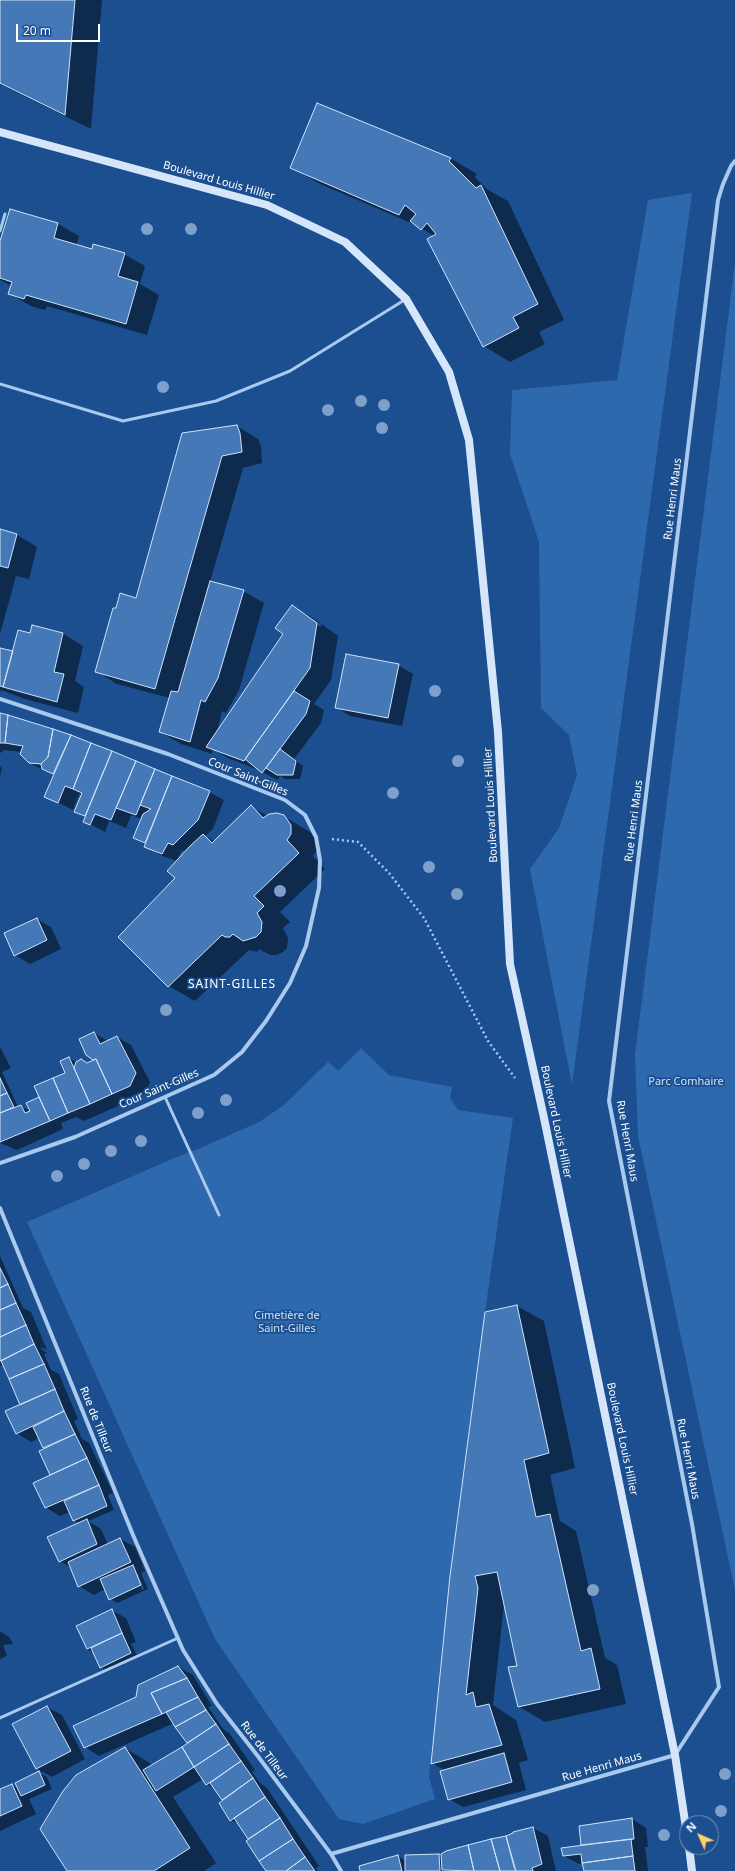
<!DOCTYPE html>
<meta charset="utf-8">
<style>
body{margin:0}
#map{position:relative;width:735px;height:1871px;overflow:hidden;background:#1b4f8f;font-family:"Noto Sans",sans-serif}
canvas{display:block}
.north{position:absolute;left:679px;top:1815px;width:40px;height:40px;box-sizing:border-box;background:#1b4f8f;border:1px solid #7695bc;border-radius:50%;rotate:315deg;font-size:11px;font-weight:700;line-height:16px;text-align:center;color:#fff}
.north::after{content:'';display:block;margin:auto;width:14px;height:18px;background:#ffd166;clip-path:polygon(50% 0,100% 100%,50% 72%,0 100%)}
.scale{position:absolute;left:16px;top:24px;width:84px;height:18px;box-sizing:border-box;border:2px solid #fff;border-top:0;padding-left:5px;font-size:12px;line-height:14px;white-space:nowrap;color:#fff;-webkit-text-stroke:3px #1b4f8f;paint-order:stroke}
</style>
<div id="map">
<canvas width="735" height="1871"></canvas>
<div class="north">N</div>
<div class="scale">20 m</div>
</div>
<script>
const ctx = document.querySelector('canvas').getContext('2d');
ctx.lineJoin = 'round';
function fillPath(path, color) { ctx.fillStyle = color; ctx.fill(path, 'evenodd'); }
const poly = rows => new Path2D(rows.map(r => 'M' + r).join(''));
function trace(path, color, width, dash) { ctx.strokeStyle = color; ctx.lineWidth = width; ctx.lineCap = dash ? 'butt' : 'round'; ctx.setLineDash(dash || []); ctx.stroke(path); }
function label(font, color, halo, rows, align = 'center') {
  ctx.font = font + ' "Noto Sans",sans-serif'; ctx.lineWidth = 3.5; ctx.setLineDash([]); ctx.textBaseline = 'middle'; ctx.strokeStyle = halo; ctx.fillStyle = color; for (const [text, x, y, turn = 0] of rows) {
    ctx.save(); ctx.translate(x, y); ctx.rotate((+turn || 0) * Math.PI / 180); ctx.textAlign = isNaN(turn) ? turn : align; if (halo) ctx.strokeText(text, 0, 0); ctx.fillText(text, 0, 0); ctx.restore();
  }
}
const green = poly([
 [692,193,572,1085,530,869,559,828,577,775,569,735,541,708,539,542,510,454,512,390,617,380,648,200],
 [735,263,735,1590,638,1136,635,1055],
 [361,1048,389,1075,452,1087,450,1098,458,1110,513,1118,485,1312,450,1576,429,1777,435,1799,363,1824,339,1819,215,1639,27,1222,179,1156,198,1149,259,1122,284,1105,328,1062,338,1071]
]);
const shadow = poly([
 [0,0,102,0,91,129,0,84],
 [450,158,477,174,475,177,488,190,508,201,564,320,539,332,545,344,510,362,484,346,434,236,418,226,318,183,292,167],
 [11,210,58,224,79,236,76,246,93,250,124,254,145,266,140,284,159,295,147,335,47,306,45,310,31,306,10,294,12,286,0,280,0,248],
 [237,426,258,439,261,446,262,463,243,468,210,582,243,591,264,603,239,690,226,713,222,711,217,732,284,634,292,606,313,618,338,636,331,680,314,704,324,710,321,723,294,759,303,766,300,779,285,779,281,776,277,780,261,771,228,758,213,749,212,754,181,744,160,732,170,698,117,684,96,671,117,609,137,599],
 [311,618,322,625,320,627,311,620],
 [0,530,16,534,37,547,29,579,16,576,0,634],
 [62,633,83,646,75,681,84,687,78,713,25,699,1,690,0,692,0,648,13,652,31,634],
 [398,665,413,674,402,726,350,716,336,707],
 [0,714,70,736,209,792,224,800,213,829,205,836,215,842,251,807,268,816,283,816,310,832,317,841,317,850,313,856,325,869,280,912,290,922,283,928,288,938,287,948,283,952,276,955,270,955,259,949,257,952,249,950,195,1001,169,986,177,861,160,855,135,838,142,819,131,815,126,828,109,821,105,832,84,821,86,817,75,811,82,795,79,794,73,810,45,796,54,774,45,771,30,763,22,752,5,750,0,753],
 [182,850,186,852,177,860],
 [0,766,2,768,0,776],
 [37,919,51,927,61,949,30,964,15,955],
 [94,1033,108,1041,117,1037,131,1045,150,1082,145,1094,84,1121,76,1117,61,1123,63,1129,17,1150,0,1143,0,1047,11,1068,2,1072,18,1107,21,1106,31,1112,38,1098,41,1099,67,1073,69,1058,76,1062,87,1063,96,1060,87,1055],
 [0,1256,23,1308,31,1312,47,1350,41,1347,41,1349,47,1353,44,1354,51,1370,59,1374,78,1419,74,1421,82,1439,89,1443,113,1493,108,1495,114,1510,88,1521,101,1529,108,1545,120,1539,135,1547,145,1571,141,1573,148,1589,117,1603,110,1599,105,1589,94,1595,79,1586,71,1568,60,1561,79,1523,74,1520,70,1512,60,1516,45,1507,51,1475,41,1451,46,1449,39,1438,31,1442,17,1433,21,1405,5,1367,0,1365],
 [136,1574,138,1574,144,1589,142,1590],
 [517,1306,544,1321,575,1468,550,1475,560,1521,576,1531,605,1658,617,1665,626,1704,545,1722,518,1706,518,1666,504,1604,493,1705,516,1720,528,1760,519,1763,526,1790,463,1807,449,1799,444,1770,432,1763],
 [111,1610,126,1618,136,1642,131,1644,138,1657,108,1671,100,1667,94,1653,87,1649],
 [0,1631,9,1637,13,1644,3,1645,7,1656,0,1659],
 [178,1667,193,1675,212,1706,208,1707,223,1729,230,1734,255,1770,252,1772,260,1783,267,1788,319,1866,316,1868,318,1871,267,1871,240,1825,231,1820,224,1800,215,1789,207,1784,203,1779,173,1797,216,1863,204,1871,68,1871,125,1748,153,1765,188,1743,174,1723,99,1756,85,1747,137,1698],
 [47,1707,62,1715,85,1759,52,1777,37,1769,14,1725],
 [39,1773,47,1777,52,1789,29,1799,36,1814,0,1831,0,1791,12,1785,20,1790],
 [632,1819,646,1828,648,1847,645,1847,648,1871,585,1871,583,1863,579,1864,564,1856,583,1846,580,1827],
 [533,1828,548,1836,556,1871,362,1871,398,1856,406,1861,406,1856,439,1855,442,1857,446,1852]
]);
const building = poly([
 [0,0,75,0,65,115,0,83,0,0],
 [317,103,451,158,449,161,476,188,481,185,538,304,513,317,519,328,483,347,427,239,436,234,427,223,421,230,410,221,416,214,405,205,399,215,290,168,317,103],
 [10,209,58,223,54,238,92,249,93,244,125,253,118,276,138,282,126,324,26,295,24,299,8,294,12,282,0,278,0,241,10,209],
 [237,425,240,433,242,452,222,456,155,689,95,672,113,608,116,608,120,593,136,598,182,433,237,425],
 [0,529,17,534,8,568,0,566,0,529],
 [210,581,244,590,218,678,205,702,201,700,190,742,159,732,171,691,178,692,210,581],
 [292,605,317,623,310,668,244,761,206,747,283,634,275,628,292,605],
 [32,625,63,633,54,672,64,674,57,702,3,687,18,630,30,633,32,625],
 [0,648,13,651,3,687,0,686,0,648],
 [346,654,399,664,388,718,335,708,346,654],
 [294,691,310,701,306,714,262,773,245,759,294,691],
 [0,713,8,715,5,743,0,743,0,713],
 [8,715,53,729,48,757,41,764,29,763,20,754,23,746,5,743,8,715],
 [53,729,71,735,53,774,42,769,41,764,48,757,53,729],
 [71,735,91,743,73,789,65,786,58,803,44,797,71,735],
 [91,743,112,751,85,816,74,812,82,793,73,789,91,743],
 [280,749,296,761,293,775,277,775,266,768,280,749],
 [112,751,136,761,111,820,95,814,90,825,83,822,112,751],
 [136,761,155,769,136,815,116,808,136,761],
 [155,769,172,776,145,843,133,838,143,814,151,809,140,805,155,769],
 [172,776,210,791,198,820,173,845,168,843,162,854,144,847,172,776],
 [251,805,263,818,269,814,277,813,284,815,291,825,291,834,287,840,299,853,254,896,264,906,257,913,262,922,261,932,256,937,243,941,233,934,230,937,225,937,222,935,168,987,118,937,175,878,167,871,189,847,203,834,212,843,251,805],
 [37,918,47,940,14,956,4,933,37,918],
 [94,1032,100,1044,117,1036,136,1073,130,1086,112,1094,96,1059,93,1060,86,1055,79,1039,94,1032],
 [69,1057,90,1104,68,1113,53,1078,65,1073,60,1061,69,1057],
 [81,1059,87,1063,96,1059,112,1094,90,1104,74,1068,76,1062,81,1059],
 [0,1078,7,1093,0,1096,0,1078],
 [53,1078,68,1113,50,1121,34,1086,53,1078],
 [7,1093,14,1107,0,1113,0,1096,7,1093],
 [39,1097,50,1121,0,1142,0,1113,21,1105,25,1113,30,1111,26,1103,39,1097],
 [0,1268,8,1284,0,1288,0,1268],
 [8,1284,16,1303,0,1310,0,1288,8,1284],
 [16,1303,26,1325,0,1337,0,1310,16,1303],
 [517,1305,549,1453,524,1460,536,1517,550,1514,581,1651,591,1648,600,1689,518,1707,508,1667,517,1666,497,1572,475,1576,478,1588,466,1695,473,1692,476,1707,489,1704,502,1745,431,1764,450,1576,485,1312,517,1305],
 [26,1325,34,1344,0,1361,0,1337,26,1325],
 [34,1344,44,1364,9,1379,1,1361,34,1344],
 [44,1364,55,1389,20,1405,9,1379,44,1364],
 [55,1389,64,1411,16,1434,5,1411,55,1389],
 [64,1411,75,1434,43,1448,33,1427,64,1411],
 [75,1434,87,1458,50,1475,39,1451,75,1434],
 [87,1458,99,1485,45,1508,33,1483,87,1458],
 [99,1485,107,1506,73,1521,64,1501,99,1485],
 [87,1519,97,1544,59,1562,47,1537,87,1519],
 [120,1538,131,1562,78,1587,68,1562,120,1538],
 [133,1565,141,1585,109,1600,100,1579,133,1565],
 [112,1609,122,1633,87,1649,76,1626,112,1609],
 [122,1633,131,1653,100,1668,91,1648,122,1633],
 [178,1666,187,1678,151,1693,162,1714,84,1748,73,1726,136,1697,138,1685,178,1666],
 [187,1678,198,1697,162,1714,151,1693,187,1678],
 [198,1697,206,1710,175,1727,166,1712,198,1697],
 [47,1706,71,1751,36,1769,12,1724,47,1706],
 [206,1710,216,1724,187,1743,175,1727,206,1710],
 [216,1724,229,1744,194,1767,182,1747,216,1724],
 [229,1744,241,1761,206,1785,194,1767,229,1744],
 [125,1747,190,1848,154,1871,67,1871,40,1829,63,1791,76,1775,125,1747],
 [182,1747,194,1767,156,1791,143,1770,182,1747],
 [504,1753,512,1782,448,1800,440,1771,504,1753],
 [241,1761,253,1778,222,1800,210,1783,241,1761],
 [39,1771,45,1785,21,1796,15,1783,39,1771],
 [253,1778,265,1797,230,1821,219,1803,253,1778],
 [12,1784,22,1806,0,1816,0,1789,12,1784],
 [265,1797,280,1818,248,1839,234,1818,265,1797],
 [280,1818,293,1839,259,1861,246,1841,280,1818],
 [632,1818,634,1839,581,1845,579,1826,632,1818],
 [533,1827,542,1864,532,1868,533,1871,516,1871,506,1836,513,1833,513,1832,533,1827],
 [506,1836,514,1867,516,1871,500,1871,491,1839,506,1836],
 [293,1839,305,1857,286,1871,266,1871,259,1861,293,1839],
 [491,1839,500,1871,474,1871,468,1845,491,1839],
 [631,1839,633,1856,582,1863,581,1854,563,1856,561,1848,631,1839],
 [468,1845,474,1871,442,1870,441,1854,446,1851,468,1845],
 [439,1854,440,1871,405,1871,405,1855,439,1854],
 [398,1855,402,1871,360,1871,359,1866,398,1855],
 [633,1856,635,1871,584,1871,582,1863,633,1856],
 [305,1857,315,1871,286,1871,305,1857]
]);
const path = poly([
 [332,839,358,842,389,873,424,918,488,1041,515,1078]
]);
const lane = poly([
 [0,231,5,214],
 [0,384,123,421,216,401,290,371,406,299],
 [165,1097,219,1215],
 [0,1718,178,1638]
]);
const street = poly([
 [0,699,168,754,285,800,305,815,316,837,320,860,319,888,306,946,290,983,266,1021,242,1052,214,1075,75,1137,0,1163],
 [0,1208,133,1535,183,1650,217,1704,257,1755,331,1854,341,1871],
 [331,1854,675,1755,719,1687,692,1524,609,1101,718,200,723,184,731,166,735,161]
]);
const secondary = poly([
 [0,132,267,205,345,242,406,299,449,372,469,440,498,732,510,964,544,1118,675,1755,687,1835],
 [689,1847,692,1871]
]);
const trees = [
 [147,229],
 [191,229],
 [163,387],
 [361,401],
 [384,405],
 [328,410],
 [382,428],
 [435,691],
 [458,761],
 [393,793],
 [429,867],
 [280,891],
 [457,894],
 [166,1010],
 [226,1100],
 [198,1113],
 [141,1141],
 [111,1151],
 [84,1164],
 [57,1176],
 [593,1590],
 [725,1774],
 [721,1811],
 [664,1835]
];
const streetNames = [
 ["Boulevard Louis Hillier",219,181,16],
 ["Rue Henri Maus",673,499,-83],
 ["Cour Saint-Gilles",248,777,22],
 ["Boulevard Louis Hillier",491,805,-93],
 ["Rue Henri Maus",634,821,-83],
 ["Cour Saint-Gilles",159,1089,-23],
 ["Boulevard Louis Hillier",556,1122,78],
 ["Rue Henri Maus",627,1141,80],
 ["Rue de Tilleur",96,1420,68],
 ["Boulevard Louis Hillier",622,1439,78],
 ["Rue Henri Maus",688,1459,79],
 ["Rue de Tilleur",264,1751,53],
 ["Rue Henri Maus",602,1767,-16]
];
const parkNames = [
 ["Parc Comhaire",686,1082],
 ["Cimetière de",287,1316],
 ["Saint-Gilles",287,1329]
];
const neighbourhoodNames = [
 ["SAINT-GILLES",232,985]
];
fillPath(green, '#2e69ad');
fillPath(shadow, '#0007');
fillPath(building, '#4478b7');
trace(building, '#cfe3fa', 1);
trace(path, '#a9c9ee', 2.5, [2, 3]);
trace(lane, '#a9c9ee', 3);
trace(street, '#a9c9ee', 4);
trace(secondary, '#d6e6fa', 8);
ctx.fillStyle = '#7ea0ca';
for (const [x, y] of trees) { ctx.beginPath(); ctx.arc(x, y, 6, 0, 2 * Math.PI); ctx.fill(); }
label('11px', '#fff', '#1b4f8f', streetNames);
label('11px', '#cfe3fa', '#1b4f8f', parkNames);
ctx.letterSpacing = '1px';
label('12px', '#fff', '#1b4f8f', neighbourhoodNames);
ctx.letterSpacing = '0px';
</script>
